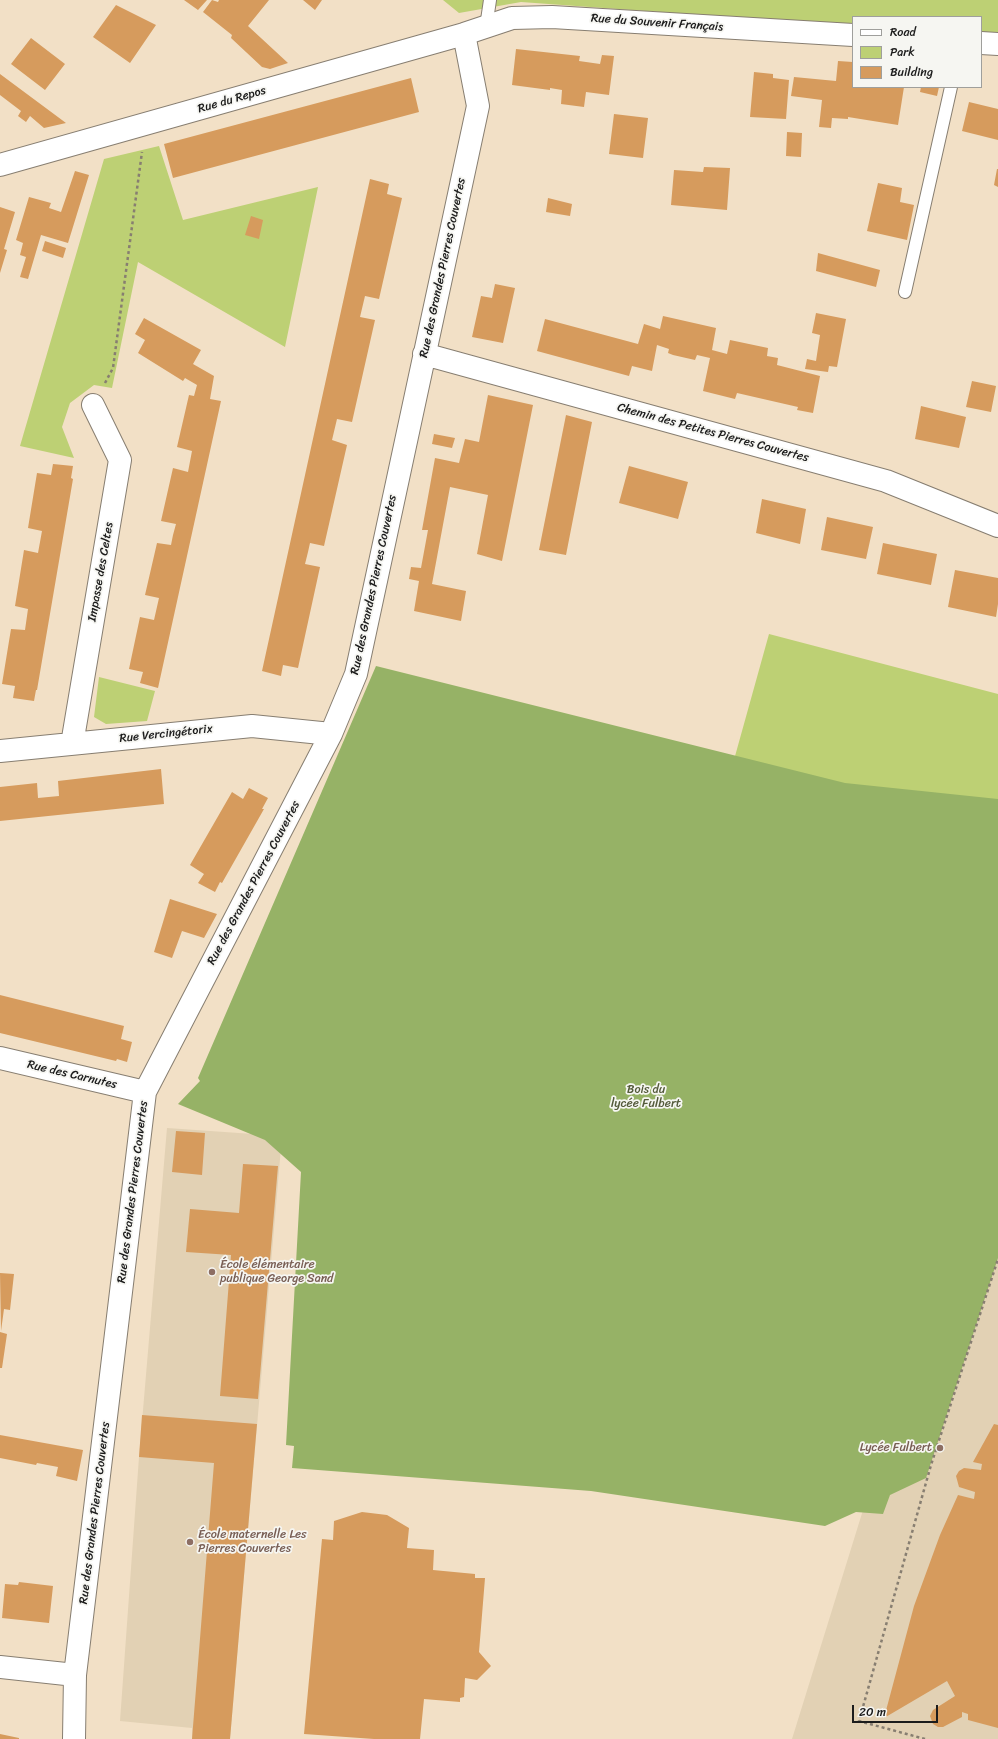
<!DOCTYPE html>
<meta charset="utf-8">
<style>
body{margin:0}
#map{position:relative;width:998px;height:1739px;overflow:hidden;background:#f2e0c6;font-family:Sriracha,sans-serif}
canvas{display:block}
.legend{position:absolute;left:852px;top:16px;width:130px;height:72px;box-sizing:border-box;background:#f6f6f2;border:1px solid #9f9f9c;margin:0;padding:5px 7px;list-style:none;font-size:12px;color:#1c1c1c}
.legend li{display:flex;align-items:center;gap:8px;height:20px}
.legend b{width:20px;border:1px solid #9f9f9c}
.scale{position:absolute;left:852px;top:1705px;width:86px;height:18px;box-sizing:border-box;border:2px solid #1c1c1c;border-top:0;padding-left:5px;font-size:12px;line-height:14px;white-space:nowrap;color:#1c1c1c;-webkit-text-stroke:3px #f6f6f2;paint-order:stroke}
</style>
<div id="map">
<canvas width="998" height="1739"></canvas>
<ul class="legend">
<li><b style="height:5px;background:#fff"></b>Road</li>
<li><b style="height:11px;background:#bdd074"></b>Park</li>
<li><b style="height:11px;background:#d69b5d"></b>Building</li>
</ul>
<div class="scale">20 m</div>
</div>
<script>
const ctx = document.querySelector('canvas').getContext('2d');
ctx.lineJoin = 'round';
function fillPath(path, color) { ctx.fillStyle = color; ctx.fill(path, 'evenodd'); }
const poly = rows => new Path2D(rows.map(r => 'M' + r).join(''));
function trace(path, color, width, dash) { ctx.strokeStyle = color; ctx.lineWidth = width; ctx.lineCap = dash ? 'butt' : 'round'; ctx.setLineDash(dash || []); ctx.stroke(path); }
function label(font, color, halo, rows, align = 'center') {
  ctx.font = font + ' Sriracha,sans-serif'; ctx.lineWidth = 3.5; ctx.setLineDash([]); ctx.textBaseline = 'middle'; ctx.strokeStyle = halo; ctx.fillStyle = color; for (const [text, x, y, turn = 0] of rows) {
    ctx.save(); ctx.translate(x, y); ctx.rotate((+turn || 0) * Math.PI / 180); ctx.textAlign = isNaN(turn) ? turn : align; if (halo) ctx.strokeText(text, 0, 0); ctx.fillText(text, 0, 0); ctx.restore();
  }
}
const built = poly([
 [167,1128,282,1136,230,1739,192,1739,192,1728,120,1721,139,1457],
 [975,1149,998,1157,998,1739,792,1739]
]);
const green = poly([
 [443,0,998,0,998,36,981,34,981,17,853,17,853,26,521,2,459,13],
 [159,146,183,220,318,187,285,347,138,262,112,388,94,385,70,403,62,427,74,458,20,446,104,159],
 [769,634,998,694,998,809,732,767],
 [99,677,155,691,147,721,106,724,94,717]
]);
const forest = poly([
 [376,666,845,783,998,799,998,1258,926,1478,890,1495,883,1514,856,1512,825,1526,591,1491,292,1468,294,1446,286,1445,301,1172,265,1140,178,1104,200,1081,198,1078]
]);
const building = poly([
 [184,0,207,0,198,10],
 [212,0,218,2,219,0,269,0,248,26,288,63,270,69,262,67,231,38,232,35,203,12],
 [303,0,322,0,315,10],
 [116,5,156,25,130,63,93,37],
 [31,38,65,64,45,90,11,64],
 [516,49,580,56,579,61,600,64,602,55,614,56,609,95,586,92,584,107,561,104,562,90,550,88,550,90,512,85],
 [838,61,853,62,853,87,904,87,898,125,848,117,848,119,832,118,831,128,819,127,822,100,791,96,794,77,836,81],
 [754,72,773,74,773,78,789,80,786,119,750,117],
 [0,74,66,123,44,128,30,116,26,122,18,116,21,111,0,95],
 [411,78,419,112,173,178,164,144],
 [921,87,939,87,937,96,920,92],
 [969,102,998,109,998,140,962,131],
 [614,114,648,118,643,158,609,154],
 [787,132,802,133,801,157,786,156],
 [704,167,730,168,727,210,671,205,674,170,703,172],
 [997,169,998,169,998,187,994,185],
 [75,171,89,175,68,243,41,235,28,279,20,277,26,257,20,255,23,243,16,240,29,197,51,203,49,208,61,212],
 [370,179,389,184,387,194,402,198,379,299,365,296,360,317,375,320,352,422,337,419,332,440,347,445,324,546,310,543,308,552,305,564,320,567,298,668,283,665,281,676,262,671],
 [878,183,902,188,900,202,914,205,907,240,867,231],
 [548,198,572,204,570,216,546,212],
 [0,207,15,212,4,249,7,250,0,273],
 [251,216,263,220,259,239,245,235],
 [45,241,66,248,63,258,42,251],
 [818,253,880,270,876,287,816,271],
 [495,284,515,288,503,343,472,337,481,296,492,298],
 [816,313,846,319,837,367,829,366,828,372,805,369,807,359,816,361,820,335,812,333],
 [663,316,716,328,712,350,727,354,730,340,768,348,767,356,778,358,777,365,820,376,813,413,797,410,798,407,737,393,735,399,703,391,710,358,697,355,695,360,673,355,668,353,669,349,657,345,652,371,632,366,629,376,537,351,545,319,638,344,644,324,660,329],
 [144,318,201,350,193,364,214,376,210,399,221,401,158,688,140,683,143,672,129,669,140,617,154,620,159,598,145,595,157,543,171,545,173,535,176,524,161,521,173,468,188,472,192,451,177,447,189,395,194,396,197,385,185,378,183,381,138,353,145,340,135,334],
 [972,381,996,386,991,412,966,407],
 [488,395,533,405,502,561,477,554,488,495,450,487,432,584,466,591,461,621,414,611,419,581,409,579,411,567,421,568,428,530,422,530,435,458,459,463,465,439,479,442],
 [921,406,966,417,959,448,915,439],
 [566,415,592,422,566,555,539,550],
 [434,434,455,438,452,448,432,444],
 [53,464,73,466,71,478,73,479,37,690,36,690,34,701,13,698,15,686,2,684,11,629,25,630,28,609,15,606,24,550,38,553,42,531,28,528,37,473,51,475],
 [629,466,688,482,678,519,619,503],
 [762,499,806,509,800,544,756,533],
 [827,517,873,527,866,559,821,550],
 [883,543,937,554,931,585,877,574],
 [955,570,998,578,998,604,996,617,948,607],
 [161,769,164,804,0,821,0,787,37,783,38,798,59,796,58,781],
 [249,788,268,798,262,809,264,809,222,883,220,882,215,892,198,883,204,874,190,865,232,792,243,799],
 [170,899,217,914,204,938,182,931,172,958,154,952],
 [0,995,124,1026,121,1039,132,1042,127,1062,117,1059,116,1061,0,1033],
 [176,1131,205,1133,202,1175,172,1172],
 [243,1164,278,1166,258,1399,220,1396,231,1255,186,1252,190,1209,239,1213],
 [0,1273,14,1274,10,1310,4,1309,1,1331],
 [0,1332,7,1334,2,1368,0,1368],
 [142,1415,257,1424,230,1739,192,1739,214,1463,139,1457],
 [994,1424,998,1425,998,1728,968,1720,968,1714,962,1712,962,1717,943,1727,938,1727,933,1724,930,1716,933,1710,955,1696,947,1681,884,1718,914,1606,940,1535,958,1495,974,1499,975,1492,959,1487,956,1476,959,1471,964,1468,981,1470,982,1464,973,1462],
 [0,1435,83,1450,77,1481,56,1476,58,1467,37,1463,36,1465,0,1458],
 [362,1512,387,1515,409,1528,407,1548,434,1550,433,1570,475,1574,475,1578,485,1578,479,1652,491,1666,477,1680,465,1678,464,1697,460,1698,460,1702,424,1699,420,1739,374,1739,304,1734,322,1539,333,1540,334,1521],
 [19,1582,53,1586,49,1623,2,1618,5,1584,18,1585],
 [0,1734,19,1738,19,1739,0,1739]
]);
const path = poly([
 [105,383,113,368,142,152],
 [925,1739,859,1721,931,1465,998,1259]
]);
const lane = poly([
 [486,27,490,0],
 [905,292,951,87]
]);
const street = poly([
 [981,43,998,44],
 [0,165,464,34,512,18,552,17,853,35],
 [424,354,886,481,998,526],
 [72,744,120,460,93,405],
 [0,751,252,726,331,734],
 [0,1058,145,1092],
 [0,1667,75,1675],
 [74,1739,75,1675,145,1092,331,734,356,674,478,106,464,34]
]);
const markers = [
 [212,1272,4,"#8d6e63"],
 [940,1448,4,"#8d6e63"],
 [190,1542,4,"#8d6e63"]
];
const streetNames = [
 ["Rue du Souvenir Français",657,23,4],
 ["Rue du Repos",232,100,-16],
 ["Rue des Grandes Pierres Couvertes",443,268,-78],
 ["Chemin des Petites Pierres Couvertes",713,433,15],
 ["Impasse des Celtes",101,572,-80],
 ["Rue des Grandes Pierres Couvertes",374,585,-78],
 ["Rue Vercingétorix",166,734,-6],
 ["Rue des Grandes Pierres Couvertes",254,883,-62],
 ["Rue des Carnutes",72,1075,13],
 ["Rue des Grandes Pierres Couvertes",133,1192,-83],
 ["Rue des Grandes Pierres Couvertes",95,1513,-83]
];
const parkNames = [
 ["Bois du",646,1090],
 ["lycée Fulbert",646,1104]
];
const educationNames = [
 ["École élémentaire",220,1265],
 ["publique George Sand",220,1279],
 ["Lycée Fulbert",932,1448,"right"],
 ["École maternelle Les",198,1535],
 ["Pierres Couvertes",198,1549]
];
fillPath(built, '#e2d1b4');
fillPath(green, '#bdd074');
fillPath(forest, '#96b266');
fillPath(building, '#d69b5d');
trace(lane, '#877e71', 14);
trace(street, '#877e71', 24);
trace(path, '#877e71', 2.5, [3, 3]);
trace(lane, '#fff', 12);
trace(street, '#fff', 22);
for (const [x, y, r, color] of markers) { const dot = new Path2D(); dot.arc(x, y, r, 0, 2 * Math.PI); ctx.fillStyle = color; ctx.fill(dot); trace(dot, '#f6f6f2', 1.5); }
label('12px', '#1c1c1c', '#f6f6f2', streetNames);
label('12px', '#545b3b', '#f6f6f2', parkNames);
label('12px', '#785e54', '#f6f6f2', educationNames, 'left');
</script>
